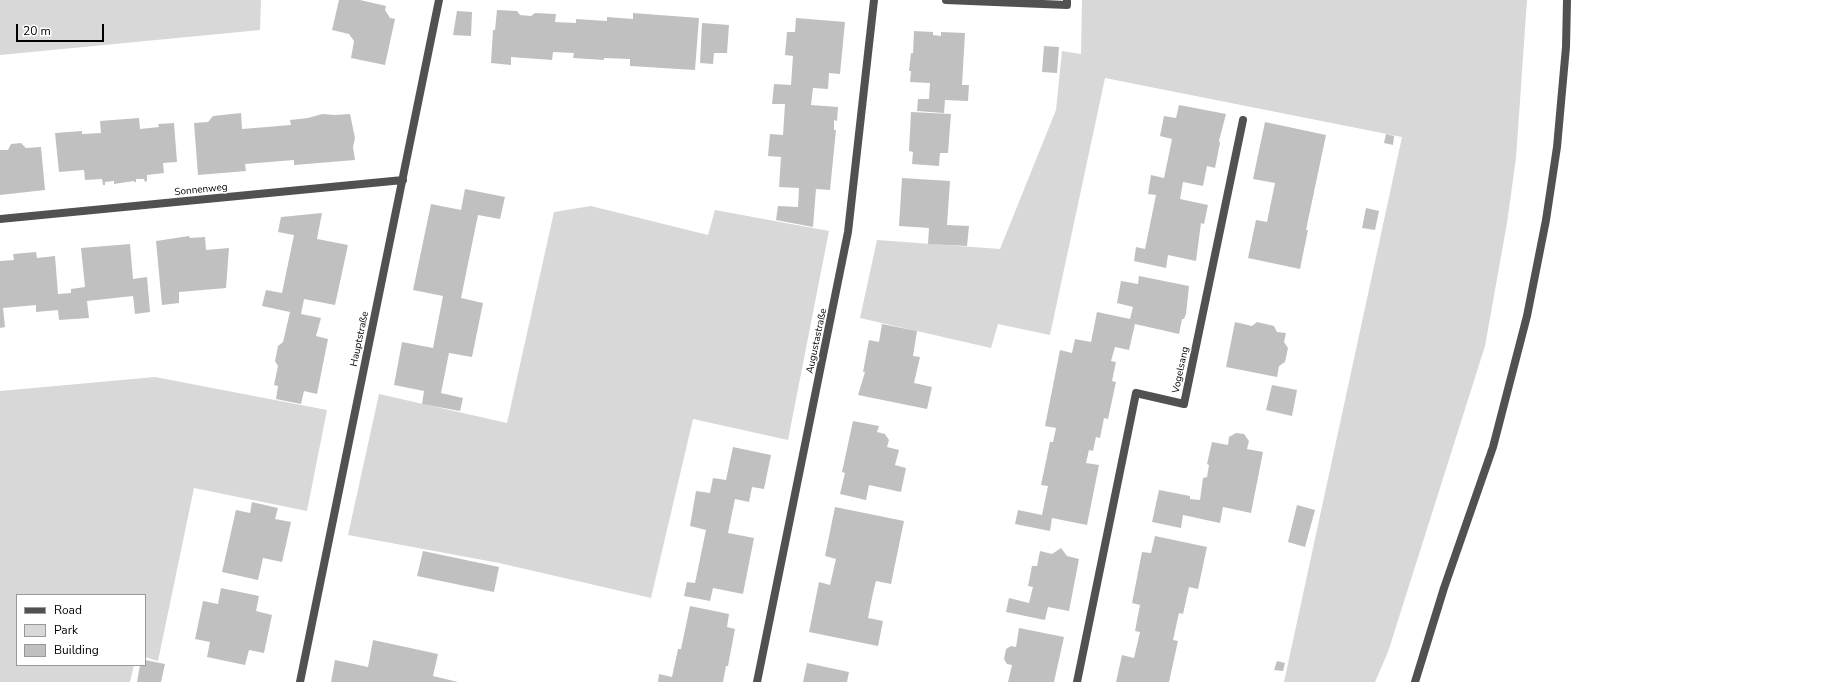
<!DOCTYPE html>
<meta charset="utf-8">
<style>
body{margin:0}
#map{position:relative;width:1821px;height:682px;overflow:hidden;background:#fff;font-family:"Nunito Sans",sans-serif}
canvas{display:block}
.legend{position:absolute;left:16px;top:594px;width:130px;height:72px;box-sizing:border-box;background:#fff;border:1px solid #999;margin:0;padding:5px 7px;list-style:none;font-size:12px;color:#000}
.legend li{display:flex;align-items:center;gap:8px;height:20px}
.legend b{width:20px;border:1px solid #999}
.scale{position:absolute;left:16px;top:24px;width:88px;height:18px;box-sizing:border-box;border:2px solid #000;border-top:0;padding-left:5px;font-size:12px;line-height:14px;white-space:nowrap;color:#000;-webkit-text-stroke:3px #fff;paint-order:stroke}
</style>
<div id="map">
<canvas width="1821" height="682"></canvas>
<ul class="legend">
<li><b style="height:5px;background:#515151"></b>Road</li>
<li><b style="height:11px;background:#d8d8d8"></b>Park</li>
<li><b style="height:11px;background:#c0c0c0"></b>Building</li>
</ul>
<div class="scale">20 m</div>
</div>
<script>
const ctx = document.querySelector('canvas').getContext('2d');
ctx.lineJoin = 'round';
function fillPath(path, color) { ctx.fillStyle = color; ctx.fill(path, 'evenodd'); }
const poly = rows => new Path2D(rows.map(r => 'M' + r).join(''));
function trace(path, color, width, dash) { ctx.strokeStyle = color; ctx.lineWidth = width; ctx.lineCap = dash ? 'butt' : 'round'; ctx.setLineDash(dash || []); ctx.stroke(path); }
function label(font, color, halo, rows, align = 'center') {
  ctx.font = font + ' "Nunito Sans",sans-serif'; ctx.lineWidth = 3.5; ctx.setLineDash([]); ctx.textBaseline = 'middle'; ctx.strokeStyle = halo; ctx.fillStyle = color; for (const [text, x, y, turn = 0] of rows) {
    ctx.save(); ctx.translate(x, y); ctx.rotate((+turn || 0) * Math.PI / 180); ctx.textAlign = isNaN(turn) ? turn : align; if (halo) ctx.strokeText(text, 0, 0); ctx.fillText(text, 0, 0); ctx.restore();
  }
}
const green = poly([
 [0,0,261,0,260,30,0,55],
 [1082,0,1527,0,1516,158,1507,223,1485,346,1388,652,1375,682,1284,682,1402,137,1105,78,1050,335,998,324,991,348,860,318,877,240,1000,249,1056,110,1062,51,1081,54],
 [591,206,708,235,715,210,829,231,788,440,693,419,651,598,499,563,348,535,379,394,507,423,554,212],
 [155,377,327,410,307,511,194,488,158,661,145,657,145,595,17,595,17,665,134,665,130,682,0,682,0,391]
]);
const building = poly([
 [339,0,360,0,386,6,385,10,390,18,395,19,385,65,351,58,354,41,349,34,332,30],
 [497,10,517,11,520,15,531,16,535,13,556,14,555,22,576,23,576,19,607,21,607,17,633,19,633,13,699,18,695,70,630,66,630,59,604,58,604,60,573,58,574,53,553,52,552,60,511,57,511,65,491,63,493,30,495,30],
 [457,11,472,12,471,36,453,35],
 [796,18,845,22,840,74,829,73,828,89,813,88,811,105,838,107,837,121,834,120,834,130,836,130,830,190,816,189,813,227,776,220,778,206,798,207,799,188,779,187,781,157,768,156,770,134,783,135,785,104,772,104,774,84,791,85,793,56,785,55,787,32,795,32],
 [702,23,729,25,727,53,714,53,713,64,700,63],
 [914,31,933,32,933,35,941,36,941,32,965,33,962,85,969,85,968,101,945,100,944,113,917,111,918,99,929,99,930,83,910,82,911,71,909,71,911,53,913,53],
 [1044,46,1059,47,1057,73,1042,72],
 [1179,105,1226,114,1219,141,1220,143,1215,168,1207,166,1203,186,1183,182,1180,199,1208,205,1204,224,1201,223,1196,261,1168,255,1166,268,1134,261,1136,247,1145,249,1156,195,1148,194,1151,175,1164,178,1172,139,1160,136,1164,116,1176,118],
 [911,112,951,114,948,153,940,153,939,166,912,164,913,152,909,151],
 [241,113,242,129,291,125,290,120,308,118,322,114,335,115,350,114,355,138,353,147,355,160,294,165,294,160,245,164,246,171,198,175,194,123,208,122,213,116],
 [139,118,140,129,159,127,158,124,174,123,177,162,163,163,164,173,147,175,147,181,145,182,144,179,136,179,136,182,134,182,134,181,114,184,114,181,105,182,105,185,103,185,102,179,85,180,84,170,59,172,55,133,82,131,82,134,101,133,100,121],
 [1265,122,1326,135,1306,230,1308,230,1300,269,1248,258,1256,220,1267,222,1275,183,1253,179],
 [1386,134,1394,136,1393,145,1384,143],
 [21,143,26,148,41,147,45,190,0,195,0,150,8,150,11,144],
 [902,178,950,181,947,225,969,226,967,246,928,244,929,228,899,226],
 [465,189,505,197,500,219,478,215,461,298,483,303,472,357,449,353,441,393,463,398,460,411,422,404,424,391,394,385,402,342,433,348,443,296,413,290,431,204,461,210],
 [1366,208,1379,211,1375,230,1362,228],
 [322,213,317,239,348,245,335,305,304,299,301,314,321,318,316,336,328,339,317,394,304,391,301,404,276,399,278,386,274,385,278,366,275,361,278,346,283,342,290,312,262,306,266,290,282,293,294,235,278,232,281,217],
 [189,236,190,238,205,237,206,250,229,248,226,288,179,292,179,303,162,305,156,241],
 [130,244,133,279,147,277,150,312,135,314,133,296,87,301,89,318,59,320,58,310,36,312,36,305,3,308,5,327,0,328,0,261,14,260,13,254,36,252,37,258,55,256,58,294,71,293,71,289,85,287,81,248],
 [1139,276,1189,286,1186,314,1184,319,1182,319,1179,334,1135,324,1129,350,1115,347,1111,361,1116,362,1112,381,1116,382,1108,419,1104,418,1100,438,1096,437,1093,451,1089,450,1086,463,1099,465,1087,525,1052,518,1050,531,1015,524,1018,510,1042,515,1048,486,1041,485,1050,442,1053,442,1056,428,1045,426,1060,350,1072,353,1075,339,1091,342,1097,312,1130,319,1133,307,1117,303,1121,281,1138,284],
 [1235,322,1252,326,1257,322,1274,326,1277,332,1286,333,1284,342,1288,348,1285,362,1279,366,1277,377,1226,367],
 [882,324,917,331,913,356,920,357,914,383,932,387,927,409,858,395,865,372,863,372,869,340,879,342],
 [1272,385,1297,390,1292,416,1266,410],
 [853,421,879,426,877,432,885,434,889,440,887,447,899,450,895,465,906,468,901,492,869,485,866,500,840,494,845,473,842,472],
 [1236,433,1244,434,1249,441,1247,449,1263,452,1251,513,1223,507,1220,523,1183,515,1181,528,1152,522,1159,490,1190,496,1190,499,1200,500,1203,478,1207,477,1209,465,1207,464,1212,442,1228,445,1229,437],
 [733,447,771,455,764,489,752,487,749,502,735,499,728,533,754,538,743,594,713,588,710,601,684,596,687,582,695,583,706,530,690,526,696,491,710,493,713,478,726,480],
 [252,502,278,508,275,519,291,522,282,562,263,558,258,580,222,572,236,510,250,513],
 [1297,505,1315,510,1305,547,1288,542],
 [835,507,904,521,891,584,876,581,873,593,868,618,883,621,878,646,809,632,819,582,830,585,836,559,825,556],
 [1155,536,1207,547,1198,589,1189,587,1183,614,1179,613,1173,640,1178,641,1169,682,1116,682,1122,655,1134,658,1140,632,1135,631,1140,605,1132,603,1142,552,1151,553],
 [1061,548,1067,556,1079,559,1069,611,1048,607,1045,620,1006,612,1009,598,1029,603,1033,587,1028,586,1032,566,1037,566,1040,551,1052,554],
 [423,551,499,567,494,592,417,576],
 [221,588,259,596,256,611,272,615,264,653,249,650,245,665,207,657,210,642,195,639,203,601,218,604],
 [690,606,729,614,727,627,735,629,728,666,726,666,723,682,658,682,659,674,672,677,678,649,681,649],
 [1019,628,1064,637,1054,682,1008,682,1012,665,1007,664,1004,659,1006,649,1011,646,1016,647],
 [373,640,438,654,433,676,458,682,331,682,335,660,368,667],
 [145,660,165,664,161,682,137,682,140,665,145,665],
 [1277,661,1285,663,1283,671,1274,670],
 [807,663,849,672,847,682,803,682]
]);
const minor = poly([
 [946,0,1067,5,1067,0],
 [0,219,403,180],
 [300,682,439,0],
 [757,682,848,232,874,0],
 [1077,682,1136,393,1184,404,1243,120]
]);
const tertiary = poly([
 [1415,682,1444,588,1493,447,1527,316,1546,220,1557,147,1566,47,1567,0]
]);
const streetNames = [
 ["Sonnenweg",201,190,-6],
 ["Hauptstraße",360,339,-78],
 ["Augustastraße",817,341,-78],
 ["Vogelsang",1181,370,-78]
];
fillPath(green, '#d8d8d8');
fillPath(building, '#c0c0c0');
trace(minor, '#515151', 8);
trace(tertiary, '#515151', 8);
label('10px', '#000', '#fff', streetNames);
</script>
